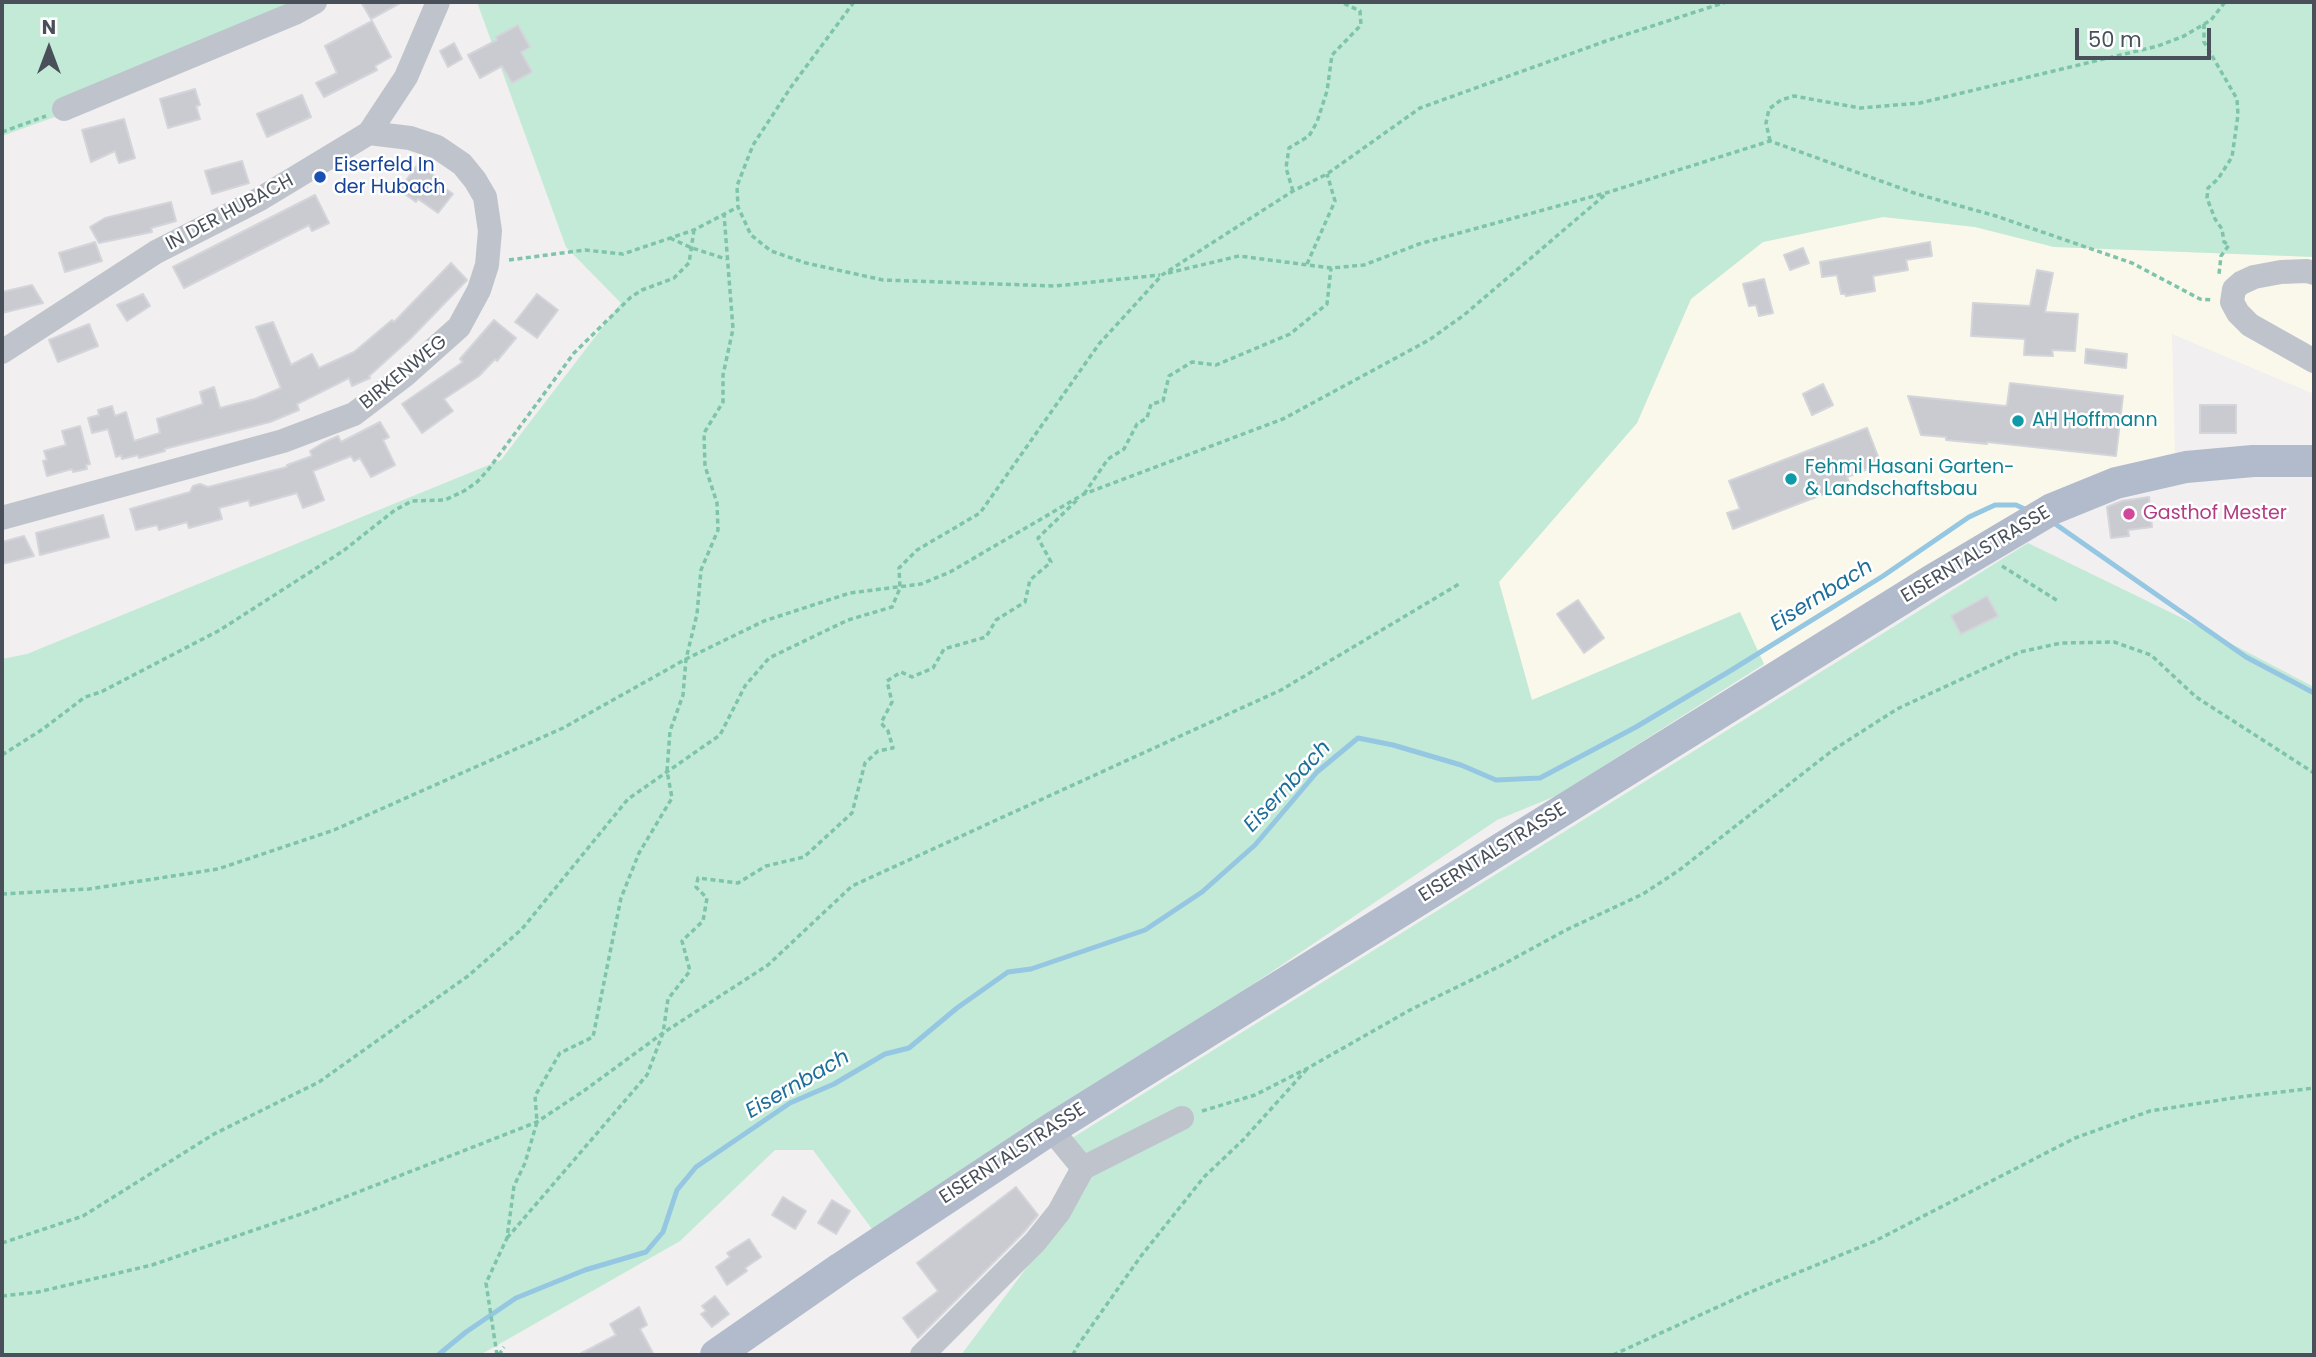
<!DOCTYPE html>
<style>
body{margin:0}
#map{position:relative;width:2316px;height:1357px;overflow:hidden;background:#f1efef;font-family:Poppins,sans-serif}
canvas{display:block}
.frame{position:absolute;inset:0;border:4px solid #49505a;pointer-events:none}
.north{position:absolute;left:14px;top:14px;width:70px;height:70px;-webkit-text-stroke:5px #fff;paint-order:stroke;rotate:0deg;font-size:19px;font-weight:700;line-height:28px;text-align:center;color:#49505a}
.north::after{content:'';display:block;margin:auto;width:24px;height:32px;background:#49505a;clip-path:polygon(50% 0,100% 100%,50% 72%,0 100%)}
.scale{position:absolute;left:2075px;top:28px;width:136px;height:32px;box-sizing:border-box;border:4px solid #49505a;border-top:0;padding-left:9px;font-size:21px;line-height:24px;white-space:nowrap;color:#49505a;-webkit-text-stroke:5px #fff;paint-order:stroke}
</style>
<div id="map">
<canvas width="2316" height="1357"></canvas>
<div class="frame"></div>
<div class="north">N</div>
<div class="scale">50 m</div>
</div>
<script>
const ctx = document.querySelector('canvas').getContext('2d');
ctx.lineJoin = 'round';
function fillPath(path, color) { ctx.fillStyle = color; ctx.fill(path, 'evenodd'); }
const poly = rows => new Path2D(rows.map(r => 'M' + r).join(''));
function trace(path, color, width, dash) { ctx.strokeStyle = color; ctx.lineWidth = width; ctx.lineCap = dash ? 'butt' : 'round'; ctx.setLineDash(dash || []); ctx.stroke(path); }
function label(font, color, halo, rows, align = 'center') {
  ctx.font = font + ' Poppins,sans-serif'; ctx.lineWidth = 5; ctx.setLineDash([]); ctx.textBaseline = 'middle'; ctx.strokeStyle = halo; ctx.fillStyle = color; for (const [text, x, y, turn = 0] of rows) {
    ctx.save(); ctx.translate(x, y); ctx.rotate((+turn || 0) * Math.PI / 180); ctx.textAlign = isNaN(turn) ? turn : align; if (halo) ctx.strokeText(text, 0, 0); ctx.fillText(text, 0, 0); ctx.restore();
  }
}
const commercial = poly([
 [1883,217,1975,227,2054,247,2314,257,2314,394,2172,334,2175,460,1766,669,1739,612,1532,700,1499,582,1637,423,1691,299,1763,242]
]);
const green = poly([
 [2,2,312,2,143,85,2,136],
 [477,2,2314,2,2314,257,2054,247,1975,227,1883,217,1763,242,1691,299,1637,423,1499,582,1532,700,1740,612,1764,664,1558,795,1497,820,878,1237,813,1150,775,1150,680,1241,480,1355,2,1355,2,659,27,654,501,460,621,303,566,247],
 [2028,543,2180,617,2314,687,2314,1355,961,1355,1085,1190,1056,1148]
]);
const stream = poly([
 [2051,521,2246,657,2314,693],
 [438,1355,466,1332,516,1298,585,1270,646,1252,663,1232,677,1190,696,1167,790,1103,834,1084,885,1054,909,1048,957,1008,1008,972,1031,969,1145,930,1202,892,1255,845,1317,772,1358,738,1393,745,1461,765,1496,780,1540,778,1636,727,1730,671,1883,576,1969,517,1995,505,2016,505,2029,511]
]);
const building = poly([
 [361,2,402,2,371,19,361,2],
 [372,21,391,57,375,66,377,70,324,97,316,83,337,73,325,46,372,21],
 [518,25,530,47,521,52,532,72,512,83,502,66,480,78,468,55,497,40,496,37,518,25],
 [454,43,462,59,448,67,440,51,454,43],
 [195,89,200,105,196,106,200,119,168,128,160,99,195,89],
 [302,95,311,117,267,137,257,114,302,95],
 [124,119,135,158,119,163,115,151,91,162,82,130,124,119],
 [242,161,249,183,212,194,205,171,242,161],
 [418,164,439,179,437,182,453,194,438,213,418,199,416,202,399,190,418,164],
 [315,195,329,223,312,231,309,225,184,288,173,267,315,195],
 [171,202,176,221,151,228,152,232,99,243,90,227,105,218,171,202],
 [95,242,102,261,65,272,59,253,95,242],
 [1930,242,1932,256,1906,260,1908,270,1873,276,1875,291,1846,296,1845,294,1841,294,1837,275,1822,277,1820,262,1930,242],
 [1803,248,1809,263,1790,270,1784,255,1803,248],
 [451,263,467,280,410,339,369,376,370,378,352,386,349,378,297,404,299,410,270,422,164,449,165,451,139,458,138,455,122,459,121,455,116,457,108,429,92,433,88,418,99,415,98,410,112,406,115,416,126,412,134,441,160,433,157,419,203,404,200,392,214,387,220,408,255,399,281,388,256,327,273,322,291,365,312,354,319,368,354,352,392,320,394,322,451,263],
 [2037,270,2053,273,2045,312,2078,314,2075,351,2052,350,2053,356,2024,355,2025,339,1971,336,1973,303,2030,306,2037,270],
 [1764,279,1773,313,1759,316,1756,305,1749,306,1743,284,1764,279],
 [32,285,43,303,2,313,2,292,32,285],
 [143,294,150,306,127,321,117,305,143,294],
 [537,294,558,310,537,338,515,322,537,294],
 [494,320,516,338,497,361,495,359,479,376,444,399,453,411,422,433,402,404,463,362,460,359,494,320],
 [89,324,98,346,58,362,49,340,89,324],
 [2086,349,2127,354,2126,368,2085,363,2086,349],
 [2010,383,2123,396,2116,456,1987,442,1987,444,1946,440,1946,437,1921,435,1908,396,2005,406,2007,405,2010,383],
 [1823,384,1833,405,1812,415,1803,394,1823,384],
 [2200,405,2236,405,2236,433,2200,433,2200,405],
 [380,422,389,437,383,440,395,465,371,477,360,458,354,461,351,456,313,471,324,500,303,508,297,493,250,506,249,500,219,508,222,519,189,528,187,522,159,530,157,525,136,530,130,509,190,492,193,486,200,484,208,487,287,467,287,465,312,456,310,451,323,443,338,436,341,442,380,422],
 [80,426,90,464,86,465,87,469,73,472,72,469,47,476,43,461,47,460,44,451,66,445,62,431,80,426],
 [1867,428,1881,464,1847,477,1850,484,1733,529,1727,513,1740,509,1729,481,1867,428],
 [2149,497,2152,527,2128,530,2129,536,2111,538,2107,507,2122,501,2149,497],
 [103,515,109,537,40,555,36,533,103,515],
 [24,536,34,556,2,564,2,542,24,536],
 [1987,596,1998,616,1961,634,1951,616,1987,596],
 [1578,600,1604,638,1584,653,1557,614,1578,600],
 [1016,1187,1038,1215,1024,1232,918,1338,903,1318,938,1291,917,1263,1016,1187],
 [783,1197,806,1211,795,1229,772,1215,783,1197],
 [832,1200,850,1211,836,1234,818,1223,832,1200],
 [749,1239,761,1257,745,1268,747,1271,727,1285,716,1267,730,1257,727,1253,749,1239],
 [715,1296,729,1314,712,1327,701,1314,706,1311,702,1306,715,1296],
 [639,1307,647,1325,640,1329,654,1355,578,1355,616,1335,610,1324,639,1307]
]);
const path = poly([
 [854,2,791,87,753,145,737,186,738,207,751,235,771,251,806,263,883,280,1055,286,1160,275],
 [2204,24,2204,42,2237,99,2238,115,2232,157,2218,179,2208,188,2207,198,2215,219,2222,229,2224,242,2229,245,2221,256,2219,274],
 [2,132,46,116],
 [1770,141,1766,123,1769,109,1781,100,1794,96,1860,108,1920,103,2158,46,2184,36,2211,20,2225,2],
 [1293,191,1286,168,1289,148,1309,136,1317,122,1327,91,1332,55,1361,25,1360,11,1341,2],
 [670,238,692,248,726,259],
 [509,260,585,250,623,254,694,230,738,207],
 [1307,264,1335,201,1327,174],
 [1168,273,1239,256,1331,268,1364,265,1419,244,1609,192,1770,141,1917,194,1996,216,2132,263,2200,299,2212,300],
 [1084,494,1108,459,1124,449,1137,424,1147,418,1151,404,1163,401,1169,376,1192,362,1216,365,1290,334,1327,304,1331,268],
 [2002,566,2058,601],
 [2,755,43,729,85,697,101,692,220,630,343,551,395,510,412,501,445,500,464,491,477,482,488,470,574,353,631,297,642,290,674,278,689,263,694,230],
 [2,894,89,889,218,869,334,830,563,728,686,659,764,621,850,593,921,584,950,572,1084,494,1283,419,1429,340,1464,315,1606,194],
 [1202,1111,1255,1095,1308,1068,1410,1010,1500,966,1566,930,1643,894,1678,871,1833,750,1897,709,2020,652,2061,643,2114,642,2151,655,2196,697,2314,773],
 [507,1238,647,1075,663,1033,668,999,690,971,682,941,703,921,707,898,696,887,698,878,738,883,766,866,804,857,852,813,865,763,878,751,893,748,888,731,881,723,892,702,887,681,901,672,912,677,933,668,944,649,986,637,996,620,1025,602,1030,580,1051,562,1038,538,1078,499],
 [2,1243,83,1216,214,1134,319,1082,468,976,522,929,628,799,720,735,745,686,769,658,848,620,892,607,900,588,899,568,917,550,980,513,1099,344,1162,275,1293,191,1327,174,1420,108,1606,41,1726,2],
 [2,1296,38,1292,152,1265,307,1212,537,1122,585,1090,663,1033,768,965,852,886,1281,690,1459,584],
 [497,1355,486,1283,507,1238,514,1186,525,1163,537,1122,535,1096,560,1053,593,1037,621,898,639,853,672,798,667,771,670,731,683,695,686,659,697,614,701,570,718,530,717,503,705,466,704,433,723,402,723,375,733,329,724,214],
 [499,1355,504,1347],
 [1073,1355,1076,1348,1141,1256,1204,1177,1243,1140,1307,1069],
 [1613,1355,1748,1293,1875,1241,2075,1138,2150,1111,2240,1097,2314,1088]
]);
const minor = poly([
 [64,109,295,13,315,2],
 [2314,273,2307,271,2281,272,2254,277,2241,283,2234,289,2232,302,2238,313,2250,325,2314,361],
 [2,352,156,252,260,199,369,133,406,77,438,2],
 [2,518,283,441,354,414,404,376,459,327,479,290,487,265,490,231,485,197,475,180,462,164,437,147,410,138,369,133],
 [1083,1168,1182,1118],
 [922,1355,1035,1242,1059,1212,1083,1168,1051,1129]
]);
const major = poly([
 [716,1355,841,1268,1051,1129,1934,579,2052,509,2116,483,2186,467,2253,461,2314,461]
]);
const markers = [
 [320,177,7,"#1a4fb4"],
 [2018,421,7,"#0f9aa8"],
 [1791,479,7,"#0f9aa8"],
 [2129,514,7,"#d1479c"]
];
const transitNames = [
 ["Eiserfeld In",334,166],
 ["der Hubach",334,188]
];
const streetNames = [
 ["IN DER HUBACH",230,213,-28],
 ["BIRKENWEG",404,373,-39],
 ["EISERNTALSTRASSE",1976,555,-31],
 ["EISERNTALSTRASSE",1493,853,-32],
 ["EISERNTALSTRASSE",1013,1154,-33]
];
const cultureNames = [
 ["AH Hoffmann",2032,421],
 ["Fehmi Hasani Garten-",1805,468],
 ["& Landschaftsbau",1805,490]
];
const hotelNames = [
 ["Gasthof Mester",2143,514]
];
const waterNames = [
 ["Eisernbach",1822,596,-32],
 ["Eisernbach",1288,787,-47],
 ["Eisernbach",798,1085,-30]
];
fillPath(commercial, '#faf8eb');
fillPath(green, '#c3ead7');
trace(stream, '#95c7e2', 5);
fillPath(building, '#c9cbd1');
trace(building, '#d4d5da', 2);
trace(path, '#7ec4ab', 3.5, [5, 3.5]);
trace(minor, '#bfc4cc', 24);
trace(major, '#b2bbcb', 32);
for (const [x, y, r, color] of markers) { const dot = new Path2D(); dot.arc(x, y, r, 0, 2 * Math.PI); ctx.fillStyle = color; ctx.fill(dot); trace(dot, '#fff', 2.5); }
label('19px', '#164399', '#fff', transitNames, 'left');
label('19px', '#49505a', '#fff', streetNames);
label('19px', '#0d838f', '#fff', cultureNames, 'left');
label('19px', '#b23c85', '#fff', hotelNames, 'left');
label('italic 21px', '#1d6f9a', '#fff', waterNames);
</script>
